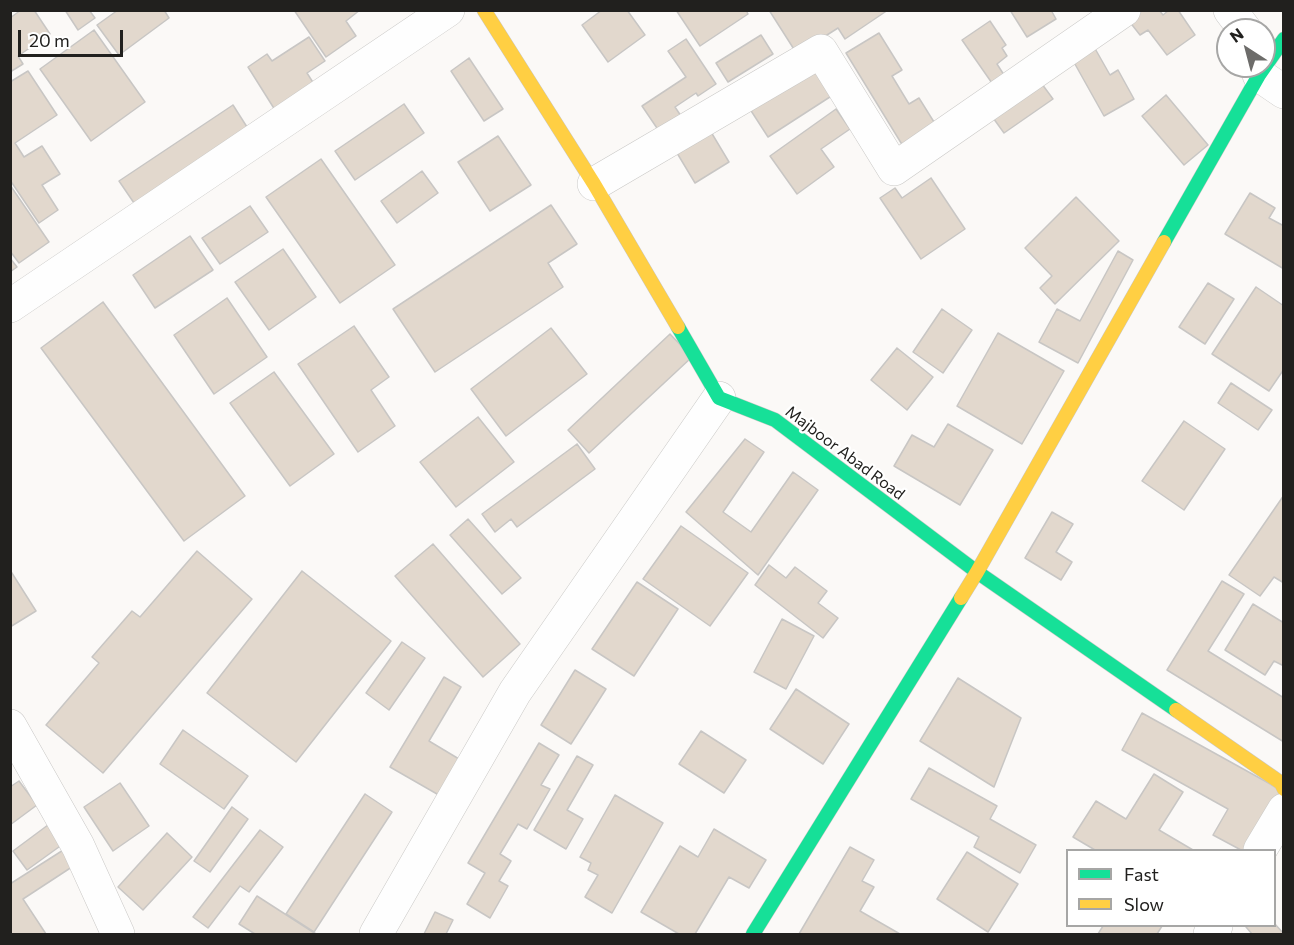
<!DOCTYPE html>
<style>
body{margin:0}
#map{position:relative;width:1294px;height:945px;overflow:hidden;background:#fbf9f7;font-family:Commissioner,sans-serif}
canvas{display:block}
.frame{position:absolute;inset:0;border:12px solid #21201e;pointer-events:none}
.legend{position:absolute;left:1066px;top:849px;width:210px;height:78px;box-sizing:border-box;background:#fff;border:2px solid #a6a6a5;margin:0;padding:8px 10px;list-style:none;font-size:18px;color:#21201e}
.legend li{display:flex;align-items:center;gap:12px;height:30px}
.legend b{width:30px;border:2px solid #a6a6a5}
.north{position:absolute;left:1216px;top:18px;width:60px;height:60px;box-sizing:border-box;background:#fff;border:2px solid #a6a6a5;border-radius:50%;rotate:324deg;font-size:16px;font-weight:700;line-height:24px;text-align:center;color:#21201e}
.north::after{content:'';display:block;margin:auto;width:21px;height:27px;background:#6d6c6a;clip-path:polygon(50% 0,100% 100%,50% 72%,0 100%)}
.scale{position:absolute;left:18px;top:30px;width:105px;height:27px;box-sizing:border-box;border:3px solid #21201e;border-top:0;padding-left:8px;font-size:18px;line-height:21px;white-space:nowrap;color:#21201e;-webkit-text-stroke:4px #fff;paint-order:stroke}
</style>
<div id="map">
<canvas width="1294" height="945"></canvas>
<div class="frame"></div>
<ul class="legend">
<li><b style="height:8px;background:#16e098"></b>Fast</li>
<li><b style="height:8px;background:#ffcf43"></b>Slow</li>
</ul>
<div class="north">N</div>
<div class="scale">20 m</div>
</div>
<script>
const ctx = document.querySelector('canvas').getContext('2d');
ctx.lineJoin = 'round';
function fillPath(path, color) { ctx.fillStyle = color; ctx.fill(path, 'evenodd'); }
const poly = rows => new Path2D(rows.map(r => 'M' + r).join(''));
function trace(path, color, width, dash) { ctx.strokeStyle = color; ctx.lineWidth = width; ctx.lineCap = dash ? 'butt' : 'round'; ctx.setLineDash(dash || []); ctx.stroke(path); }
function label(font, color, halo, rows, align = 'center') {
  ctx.font = font + ' Commissioner,sans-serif'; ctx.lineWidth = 4.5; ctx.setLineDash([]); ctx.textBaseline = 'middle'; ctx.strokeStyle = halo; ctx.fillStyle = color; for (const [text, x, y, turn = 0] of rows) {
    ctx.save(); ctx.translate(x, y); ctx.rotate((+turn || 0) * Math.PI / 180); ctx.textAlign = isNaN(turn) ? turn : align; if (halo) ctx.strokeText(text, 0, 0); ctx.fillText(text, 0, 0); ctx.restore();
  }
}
const building = poly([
 [21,10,34,10,50,34,18,56,23,64,10,72,10,18,21,10],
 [65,10,89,10,95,18,78,30,65,10],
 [118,10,164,10,169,18,119,55,97,25,118,10],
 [294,10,360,10,346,21,356,36,326,57,294,10],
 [602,10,627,10,645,35,608,62,582,25,602,10],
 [676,10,746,10,748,14,700,46,676,10],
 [769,10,888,10,845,39,838,28,797,54,769,10],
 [1010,10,1051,10,1056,19,1027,37,1010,10],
 [1143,10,1159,10,1163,15,1169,10,1178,10,1195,35,1167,55,1148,30,1140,35,1129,21,1143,10],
 [990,21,1006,45,1002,48,1007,56,997,64,1006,78,994,86,962,40,990,21],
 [94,30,145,102,91,141,40,69,94,30],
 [879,33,902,70,892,76,909,104,919,98,939,130,906,151,846,53,879,33],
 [761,35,773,54,728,82,716,63,761,35],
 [309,37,325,61,307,73,314,84,275,110,248,67,267,54,272,61,309,37],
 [686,39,716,84,698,96,696,93,675,107,683,119,661,134,642,106,686,77,668,51,686,39],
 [1093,45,1110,75,1118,70,1134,99,1104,116,1071,57,1093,45],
 [469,58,503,109,484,121,451,71,469,58],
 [812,62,833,95,768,137,746,103,812,62],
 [28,71,57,115,15,143,24,157,42,146,60,174,42,185,58,210,39,223,10,180,10,82,28,71],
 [1039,80,1053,99,1004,133,991,115,1039,80],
 [1166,95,1208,145,1184,165,1142,116,1166,95],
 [404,104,424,133,355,180,335,151,404,104],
 [233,105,247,127,134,203,119,181,233,105],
 [836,109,850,129,821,149,834,167,797,194,770,156,836,109],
 [708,127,729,162,695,183,674,148,708,127],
 [498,136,531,185,490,211,458,162,498,136],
 [321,159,395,265,340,303,266,197,321,159],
 [422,171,438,193,397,223,381,201,422,171],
 [931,178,965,229,921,259,880,198,895,188,902,198,931,178],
 [10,185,49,242,19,263,10,251,10,185],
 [1250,193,1275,208,1269,218,1284,226,1284,269,1225,234,1250,193],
 [1076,197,1119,241,1055,304,1040,288,1052,276,1025,248,1076,197],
 [551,205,577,244,548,263,563,287,435,372,393,309,551,205],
 [250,206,268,232,220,264,202,238,250,206],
 [190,236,213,270,155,308,133,275,190,236],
 [283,249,316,297,269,330,235,282,283,249],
 [1118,251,1133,260,1078,363,1039,342,1057,309,1080,321,1118,251],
 [10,258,17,267,10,272,10,258],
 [1208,283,1234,299,1205,344,1179,327,1208,283],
 [1256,287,1284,306,1284,369,1269,391,1212,354,1256,287],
 [227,298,267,357,214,394,174,335,227,298],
 [103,302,245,496,184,541,41,348,103,302],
 [942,309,972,330,943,373,913,352,942,309],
 [354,326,389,377,371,390,395,426,358,452,298,364,354,326],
 [551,328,587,374,506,436,471,389,551,328],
 [998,333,1064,371,1022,444,957,406,998,333],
 [670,334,692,357,589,453,568,430,670,334],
 [897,348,933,377,907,410,871,380,897,348],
 [274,372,334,454,290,486,230,403,274,372],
 [1231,383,1272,410,1258,430,1218,403,1231,383],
 [478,417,514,462,456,507,420,462,478,417],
 [1184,421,1225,449,1184,510,1142,481,1184,421],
 [948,424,993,450,960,505,894,466,912,435,934,447,948,424],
 [745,439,764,452,723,512,751,532,793,472,818,490,758,575,686,512,745,439],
 [577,444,595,469,517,527,511,519,495,532,482,514,577,444],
 [1284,495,1284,583,1274,577,1260,596,1229,575,1284,495],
 [1052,512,1073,524,1056,552,1072,562,1061,580,1025,558,1052,512],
 [468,519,521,578,502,594,450,535,468,519],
 [681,526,748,573,710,626,643,579,681,526],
 [433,544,520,644,483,677,395,576,433,544],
 [197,551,252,599,103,773,46,725,99,663,92,657,132,611,140,617,197,551],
 [769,565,786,578,795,567,827,591,818,603,838,618,823,638,755,585,769,565],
 [10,570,36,611,10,627,10,570],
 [302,571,391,641,296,762,207,693,302,571],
 [1222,581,1244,594,1208,651,1284,698,1284,742,1167,670,1222,581],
 [637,582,678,609,634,676,592,649,637,582],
 [1253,604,1284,623,1284,666,1274,661,1265,675,1225,650,1253,604],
 [782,619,814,636,786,689,754,672,782,619],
 [402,642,425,658,389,710,366,693,402,642],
 [575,670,606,689,571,744,541,725,575,670],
 [444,677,461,687,429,741,464,762,444,798,390,767,444,677],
 [958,678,1021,718,994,787,920,741,958,678],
 [796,689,849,724,823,764,770,729,796,689],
 [1142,713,1283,791,1249,850,1241,850,1213,835,1228,809,1122,750,1142,713],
 [183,730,248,776,224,809,160,764,183,730],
 [701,731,746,760,724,793,679,764,701,731],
 [539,743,559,755,541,785,550,789,527,829,518,824,500,854,511,861,499,881,508,886,490,918,467,904,485,873,468,863,539,743],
 [577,756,593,765,567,810,583,819,566,849,534,830,577,756],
 [929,768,997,806,990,819,1036,845,1020,873,974,847,979,837,911,799,929,768],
 [1154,774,1183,792,1159,830,1193,850,1095,850,1073,837,1096,801,1126,819,1154,774],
 [19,781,37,805,10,825,10,787,19,781],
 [120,783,149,826,113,851,84,807,120,783],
 [365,794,392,812,314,932,286,914,365,794],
 [615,795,663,823,612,913,585,897,598,875,588,870,591,863,580,857,615,795],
 [232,807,248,819,210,872,194,861,232,807],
 [56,819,70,839,27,870,13,851,56,819],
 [714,829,766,860,749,888,729,877,695,934,679,934,641,912,680,846,698,857,714,829],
 [260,830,283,847,249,892,240,886,208,928,193,917,260,830],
 [167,833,192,857,143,910,118,887,167,833],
 [68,847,78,863,23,899,46,934,10,934,10,884,68,847],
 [850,847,874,860,862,881,874,887,860,911,900,934,799,934,850,847],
 [967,852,1018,884,988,932,937,899,967,852],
 [257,896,316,934,255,934,239,924,257,896],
 [435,912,453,920,446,934,424,934,435,912],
 [1274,923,1284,934,1252,934,1246,927,1248,926,1274,926,1274,923],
 [1103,926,1162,926,1157,934,1098,934,1103,926]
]);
const street = poly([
 [1230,10,1245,30],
 [1259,75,1284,92],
 [594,184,821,51,894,169,1124,10],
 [10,306,448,10],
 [10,726,78,846,118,934],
 [1260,850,1284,810],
 [376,934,515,692,719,398],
 [1210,934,1216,926]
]);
const fast = poly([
 [1164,242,1259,75,1284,39],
 [678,327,719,398,775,420,977,572,1176,710],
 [753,934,961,598]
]);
const slow = poly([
 [484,10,594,184,678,327],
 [961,598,977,572,1164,242],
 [1176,710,1281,783,1284,789]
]);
const streetNames = [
 ["Majboor Abad Road",845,453,37]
];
fillPath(building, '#e2d8cd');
trace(building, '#c8c6c4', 1.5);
trace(street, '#c9c8c6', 34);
trace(fast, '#c9c8c6', 15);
trace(slow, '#c9c8c6', 15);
trace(street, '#fefefe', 33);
trace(fast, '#16e098', 14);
trace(slow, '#ffcf43', 14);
label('16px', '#21201e', '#fff', streetNames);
</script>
